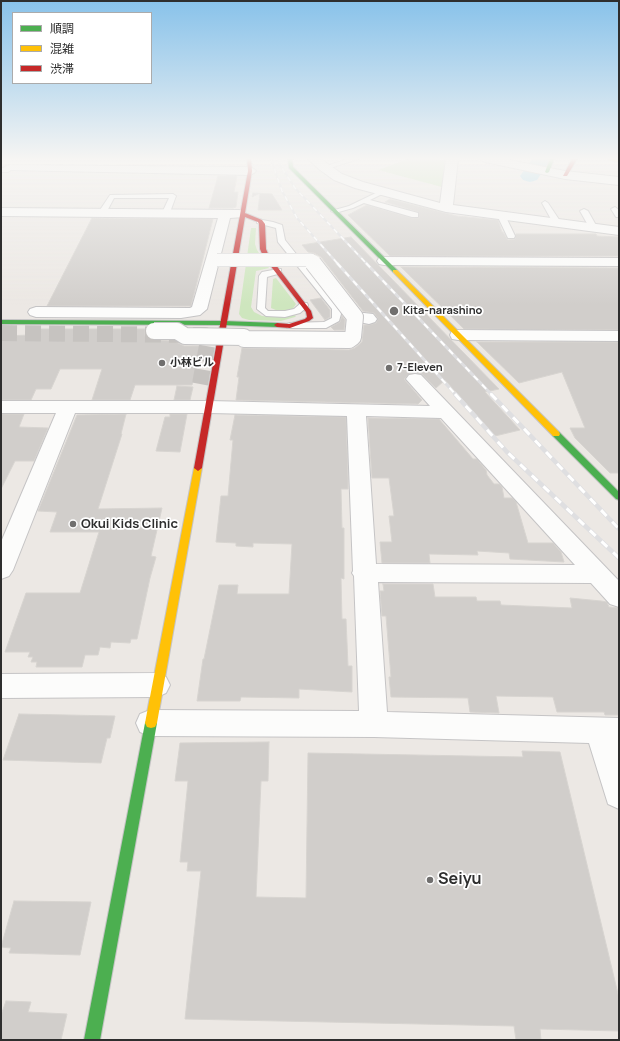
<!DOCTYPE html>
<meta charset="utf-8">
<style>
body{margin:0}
#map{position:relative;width:620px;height:1041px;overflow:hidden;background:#ece8e4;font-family:Manrope,"Noto Sans JP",sans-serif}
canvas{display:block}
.frame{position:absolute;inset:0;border:2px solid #2e2e2e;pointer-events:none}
.legend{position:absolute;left:12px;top:12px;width:140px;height:72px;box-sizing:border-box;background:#fff;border:1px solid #ababab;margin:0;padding:5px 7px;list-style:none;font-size:12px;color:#2e2e2e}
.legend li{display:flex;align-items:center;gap:8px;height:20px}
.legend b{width:20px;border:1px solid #ababab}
</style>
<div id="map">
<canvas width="620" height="1041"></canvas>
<div class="frame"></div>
<ul class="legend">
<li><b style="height:5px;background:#4caf50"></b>順調</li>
<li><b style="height:5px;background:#ffc107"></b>混雑</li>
<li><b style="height:5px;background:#c62828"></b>渋滞</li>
</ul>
</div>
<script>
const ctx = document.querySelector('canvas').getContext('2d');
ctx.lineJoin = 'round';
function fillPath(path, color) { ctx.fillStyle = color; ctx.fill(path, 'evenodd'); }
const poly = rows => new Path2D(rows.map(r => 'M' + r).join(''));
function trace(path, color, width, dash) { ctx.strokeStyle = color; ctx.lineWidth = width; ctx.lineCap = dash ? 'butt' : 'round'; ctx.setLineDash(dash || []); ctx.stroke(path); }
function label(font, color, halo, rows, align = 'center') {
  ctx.font = font + ' Manrope,"Noto Sans JP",sans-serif'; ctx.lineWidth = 3.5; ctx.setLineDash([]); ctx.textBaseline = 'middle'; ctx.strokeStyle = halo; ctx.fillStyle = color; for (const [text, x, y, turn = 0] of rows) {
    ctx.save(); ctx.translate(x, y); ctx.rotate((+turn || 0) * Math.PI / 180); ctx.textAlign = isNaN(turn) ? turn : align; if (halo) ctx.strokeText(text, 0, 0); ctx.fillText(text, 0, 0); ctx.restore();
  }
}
const green = poly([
 [408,159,436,159,445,161,442,187,378,170],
 [251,228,256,228,255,244,257,250,269,268,256,271,251,307,254,312,262,316,280,317,294,315,296,316,295,317,281,321,249,320,242,318,239,314],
 [276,278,296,304,292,310,278,311,271,308,273,279]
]);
const river = poly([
 [532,159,551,159,537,180,530,182,523,180,520,176,532,159]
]);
const building = poly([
 [218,176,237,176,234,192,238,192,236,207,233,208,209,208,218,176],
 [253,193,272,194,282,210,258,210,260,193,252,197,253,193],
 [390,199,457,216,498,220,502,232,503,232,508,240,515,239,516,234,596,234,597,236,619,237,619,256,390,256,348,215,367,205,412,218,419,218,418,212,385,202,390,199],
 [92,218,213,219,191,306,47,306,92,218],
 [351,237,499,389,485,392,520,430,495,436,445,380,436,388,422,374,415,373,409,374,404,379,422,400,418,404,236,400,239,377,237,377,242,348,349,350,355,348,362,342,364,325,369,325,376,323,378,319,374,313,363,311,321,257,314,253,308,252,302,245,351,237],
 [401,267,619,268,619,330,464,329,401,267],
 [321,298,330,310,330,317,325,320,310,300,321,298],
 [342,316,345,320,344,330,334,330,331,327,340,322,342,316],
 [35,329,145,329,145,336,149,340,174,341,184,346,202,346,192,385,135,385,130,400,92,400,102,369,60,369,51,389,36,389,31,400,1,400,1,336,31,335,35,329],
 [477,342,619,342,619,473,610,473,575,438,570,428,585,428,562,372,519,383,477,342],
 [177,386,193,387,190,400,174,400,177,386],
 [1,414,24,414,19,427,48,428,34,461,15,461,1,489,1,414],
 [126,414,121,434,122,434,98,509,162,508,151,556,156,557,150,578,137,639,131,639,130,643,111,642,110,648,100,647,98,655,85,655,82,667,36,667,37,662,31,662,33,657,28,657,30,652,5,652,26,593,80,593,99,532,50,532,57,512,38,511,77,415,126,414],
 [170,414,187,414,180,452,156,451,165,417,170,417,170,414],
 [235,415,346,417,348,478,348,489,341,489,342,528,344,528,344,579,341,578,342,619,346,619,348,666,352,666,352,692,299,689,299,698,241,697,240,701,197,701,203,659,204,659,219,585,238,585,237,594,289,594,292,544,253,543,253,547,236,546,236,543,216,542,221,496,228,496,233,440,230,440,235,415],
 [368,418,439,419,473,459,477,459,486,470,487,475,494,484,499,484,502,487,504,498,512,498,516,502,528,543,553,543,561,552,564,562,510,559,509,553,477,551,478,555,429,554,430,563,382,563,380,542,392,542,389,516,394,516,389,478,372,478,368,418],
 [383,584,433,584,435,597,476,597,477,601,500,601,501,605,572,608,570,598,601,601,607,602,609,607,619,608,619,715,605,715,604,712,557,712,553,697,496,696,499,713,470,712,468,698,391,697,389,677,391,677,386,616,382,616,380,591,384,591,383,584],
 [19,714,115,716,110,738,107,738,101,763,3,760,19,714],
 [269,742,268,781,261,781,256,897,306,898,308,753,523,757,522,751,560,752,619,998,619,1031,540,1029,541,1040,516,1040,514,1026,185,1019,201,871,187,871,188,862,180,862,188,781,175,781,180,743,269,742],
 [14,901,91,902,80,955,9,953,11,948,1,947,14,901],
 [6,1001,31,1002,28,1012,67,1014,61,1040,1,1040,1,1015,6,1001]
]);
const streetTunnel = poly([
 [1,333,205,335,208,340,200,384]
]);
const lane = poly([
 [347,159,358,159,324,170,321,168,347,159],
 [1,168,8,168,11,170,8,172,1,172,1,168],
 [382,190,385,192,384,193,370,200,418,213,418,217,412,217,364,203,353,208,335,213,331,211,349,206,382,190],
 [173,194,176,196,169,215,163,215,162,213,169,198,114,198,105,215,99,215,98,213,110,195,173,194],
 [545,201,548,203,560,221,559,223,556,223,552,221,542,203,545,201],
 [615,207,619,210,619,217,616,217,611,209,615,207],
 [584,209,588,211,597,227,596,229,593,229,589,227,580,211,584,209],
 [498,213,504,213,505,215,515,236,514,238,508,238,507,236,497,215,498,213],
 [257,219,273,222,282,225,285,240,340,309,341,314,339,321,326,328,287,328,286,326,287,324,290,323,324,322,332,318,332,309,278,242,276,228,257,223,257,219],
 [278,269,281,269,281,273,267,277,265,308,268,311,285,311,294,309,301,303,307,303,308,305,307,307,300,313,285,317,266,316,257,309,259,276,262,272,278,269]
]);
const street = poly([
 [308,159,321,159,342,174,363,182,440,203,446,159,458,159,453,205,619,227,619,235,446,212,355,188,334,180,320,170,308,159],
 [479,159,504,159,565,171,619,177,619,185,565,179,485,162,479,159],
 [10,165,250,167,254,169,256,171,254,173,250,175,6,170,4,168,6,166,10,165],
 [1,208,239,210,244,211,246,214,244,217,230,218,207,309,200,315,181,318,36,317,30,315,28,312,30,309,36,307,190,308,192,307,218,218,1,216,1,208],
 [384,257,619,258,619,266,384,265,379,264,377,261,379,258,384,257],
 [355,312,373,314,377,319,375,322,369,324,349,320,347,317,349,314,355,312],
 [458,330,619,331,619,341,458,340,452,339,450,335,452,331,458,330],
 [415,374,421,375,619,581,619,607,610,604,591,583,378,582,387,712,619,718,619,809,608,804,589,743,374,737,150,736,140,732,136,723,140,714,150,710,359,711,354,576,352,573,353,571,347,416,209,413,75,413,13,570,9,576,1,579,1,542,56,413,1,413,1,401,209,401,430,406,406,379,409,375,415,374],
 [366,416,441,418,575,565,376,564,366,416],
 [157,673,166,677,170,685,166,693,157,697,1,698,1,674,157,673]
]);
const fast = poly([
 [288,159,292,159,293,167,397,270,397,272,393,272,289,168,288,159],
 [550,159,554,159,549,172,547,173,545,172,550,159],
 [1,320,223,321,277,323,280,325,277,327,223,325,1,324,1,320],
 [556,431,559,432,619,492,619,500,616,499,553,436,552,434,553,432,556,431],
 [151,718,155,719,157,723,100,1040,84,1040,145,723,147,719,151,718]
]);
const slow = poly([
 [608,159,619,160,619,162,608,160,608,159],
 [393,270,397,270,559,432,560,434,559,436,553,436,393,272,393,270],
 [198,465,202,468,157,723,155,727,151,728,147,727,145,723,194,468,198,465]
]);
const jam = poly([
 [247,159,251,159,252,171,245,213,262,220,265,224,266,249,269,256,311,311,313,318,309,321,290,328,277,327,274,325,277,323,289,324,305,319,307,317,306,312,263,256,260,249,259,224,258,222,245,217,202,468,198,471,194,468,248,171,247,159],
 [572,159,577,159,567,176,563,176,572,159]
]);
const railFar2 = poly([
 [271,159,282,191,297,218,338,264],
 [279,159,280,165,295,188,367,264]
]);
const railFar1 = poly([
 [337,263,456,395],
 [366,263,492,395]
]);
const rail = poly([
 [455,394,507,452,619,558],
 [491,394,619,529]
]);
const streetBridgeFar1 = poly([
 [217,260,311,260,314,264]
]);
const streetBridge = poly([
 [154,331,177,331,185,336,244,337,244,339,349,340,353,337,355,317,313,263]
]);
const markers = [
 [394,311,5,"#706f6e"],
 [162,363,4,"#706f6e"],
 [389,368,4,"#706f6e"],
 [73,524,4,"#706f6e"],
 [430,880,4,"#706f6e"]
];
const farPoinames = [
 ["Kita-narashino",403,311],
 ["小林ビル",170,363],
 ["7-Eleven",397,368]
];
const poiNames = [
 ["Okui Kids Clinic",81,524]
];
const nearPoinames = [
 ["Seiyu",438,880]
];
fillPath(green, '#cee6be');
fillPath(river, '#99d6ec');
fillPath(building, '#d1cecb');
trace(building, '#d7d4d0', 1);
trace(streetTunnel, '#c6c3c0', 16, [16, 8]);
trace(lane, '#c5c4c5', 2);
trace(street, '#c5c4c5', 2);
trace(fast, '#c5c4c5', 2);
trace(slow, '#c5c4c5', 2);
trace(jam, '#c5c4c5', 2);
fillPath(lane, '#fcfcfb');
fillPath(street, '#fcfcfb');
fillPath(fast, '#4caf50');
fillPath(slow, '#ffc107');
fillPath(jam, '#c62828');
trace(railFar2, '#dfdfe1', 2.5);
trace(railFar1, '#dfdfe1', 3);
trace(rail, '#dfdfe1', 4.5);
trace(railFar2, '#fff', 1.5, [5]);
trace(railFar1, '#fff', 2, [6]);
trace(rail, '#fff', 3, [8]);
trace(streetBridgeFar1, '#c5c4c5', 14, []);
trace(streetBridge, '#c5c4c5', 18, []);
trace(streetBridgeFar1, '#fcfcfb', 13);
trace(streetBridge, '#fcfcfb', 16);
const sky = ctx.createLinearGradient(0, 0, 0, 305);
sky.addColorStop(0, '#88c2ea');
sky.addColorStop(0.52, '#f6f5f3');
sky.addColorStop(1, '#f6f5f300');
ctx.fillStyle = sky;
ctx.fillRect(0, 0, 620, 305);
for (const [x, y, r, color] of markers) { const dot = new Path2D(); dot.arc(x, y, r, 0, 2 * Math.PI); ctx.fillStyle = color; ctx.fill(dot); trace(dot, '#fff', 1.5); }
label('bold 11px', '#2e2e2e', '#fff', farPoinames, 'left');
label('bold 13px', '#2e2e2e', '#fff', poiNames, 'left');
label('bold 16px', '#2e2e2e', '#fff', nearPoinames, 'left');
</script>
